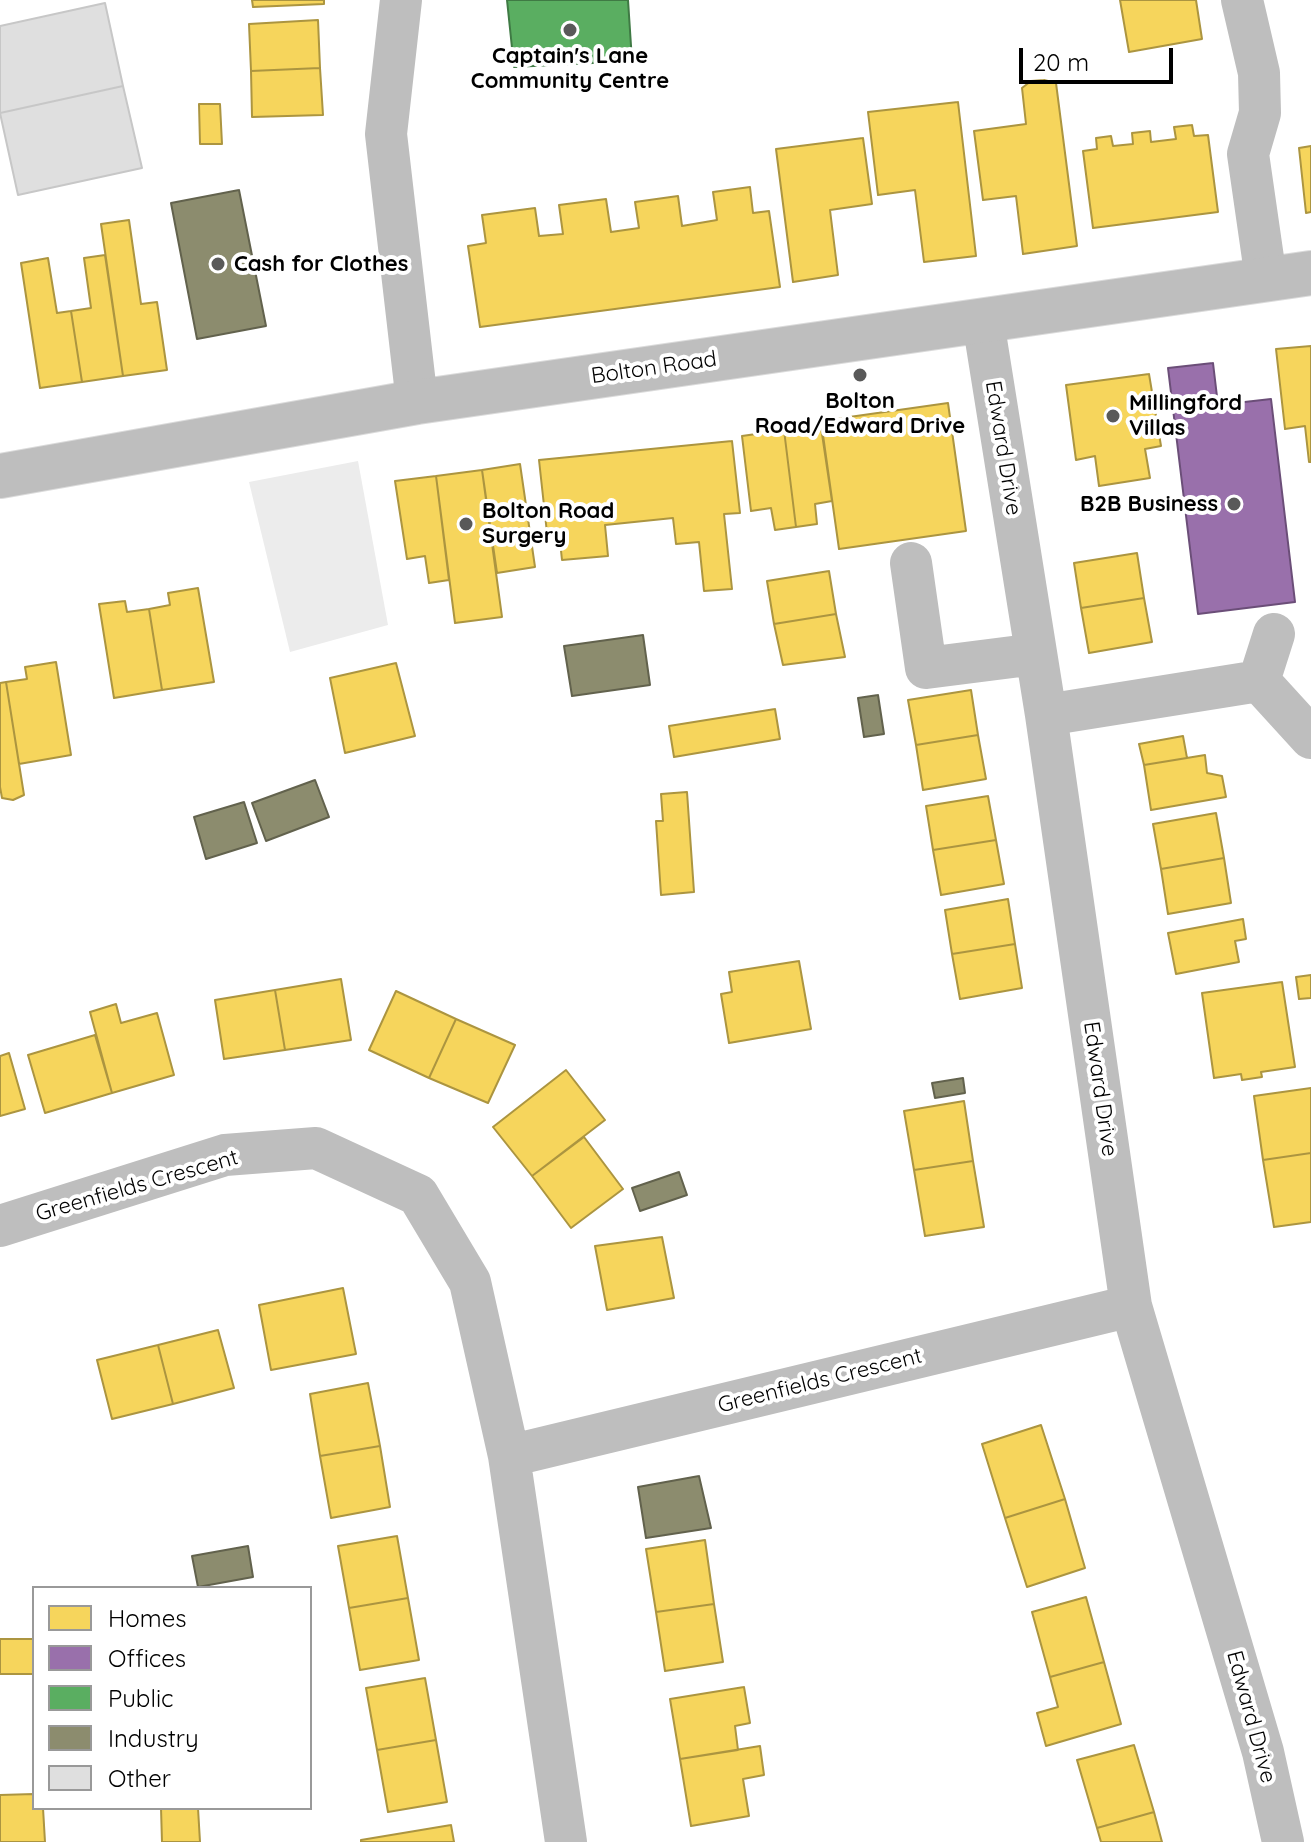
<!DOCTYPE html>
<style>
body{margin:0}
#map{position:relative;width:1311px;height:1842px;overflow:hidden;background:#fff;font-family:Quicksand,sans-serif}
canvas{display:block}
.legend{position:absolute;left:32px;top:1586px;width:280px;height:224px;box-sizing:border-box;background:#fff;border:2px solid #999;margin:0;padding:10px 14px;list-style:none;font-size:24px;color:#000}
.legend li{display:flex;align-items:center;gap:16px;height:40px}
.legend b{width:40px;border:2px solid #999}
.scale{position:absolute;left:1019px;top:48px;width:154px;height:36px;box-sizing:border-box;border:4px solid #000;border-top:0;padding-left:10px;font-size:24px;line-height:28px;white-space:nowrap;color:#000;-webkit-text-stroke:6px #fff;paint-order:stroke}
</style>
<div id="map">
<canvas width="1311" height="1842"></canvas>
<ul class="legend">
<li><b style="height:22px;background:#f6d55c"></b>Homes</li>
<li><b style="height:22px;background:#9970ab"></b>Offices</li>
<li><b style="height:22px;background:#5aae61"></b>Public</li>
<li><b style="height:22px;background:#8c8c6e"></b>Industry</li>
<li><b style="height:22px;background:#dfdfdf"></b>Other</li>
</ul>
<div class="scale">20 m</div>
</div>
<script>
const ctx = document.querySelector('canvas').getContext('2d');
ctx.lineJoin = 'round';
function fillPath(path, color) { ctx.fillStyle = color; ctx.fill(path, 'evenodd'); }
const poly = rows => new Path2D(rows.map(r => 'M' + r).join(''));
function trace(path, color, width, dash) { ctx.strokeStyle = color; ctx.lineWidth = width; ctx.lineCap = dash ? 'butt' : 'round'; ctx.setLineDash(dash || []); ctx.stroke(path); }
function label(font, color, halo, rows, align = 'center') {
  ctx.font = font + ' Quicksand,sans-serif'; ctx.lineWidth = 8; ctx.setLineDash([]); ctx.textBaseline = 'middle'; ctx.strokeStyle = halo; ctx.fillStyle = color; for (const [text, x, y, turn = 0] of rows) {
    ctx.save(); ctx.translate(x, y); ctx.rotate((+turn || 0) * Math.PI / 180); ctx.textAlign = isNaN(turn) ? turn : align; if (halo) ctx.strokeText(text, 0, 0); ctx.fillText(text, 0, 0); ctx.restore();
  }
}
const green = poly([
 [358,461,388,625,290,652,249,482]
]);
const homes = poly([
 [252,0,324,0,324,4,253,7,252,0],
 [1120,0,1196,0,1202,39,1129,52,1120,0],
 [318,20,320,68,251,71,249,24,318,20],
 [320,68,323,115,252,117,251,71,320,68],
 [1044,80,1056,83,1077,246,1023,254,1016,196,983,200,974,131,1026,124,1022,88,1031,81,1044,80],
 [958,102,976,256,924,262,915,190,878,195,868,112,958,102],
 [199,104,220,104,222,144,200,144,199,104],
 [1192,125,1194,136,1208,135,1218,212,1093,228,1083,151,1097,149,1096,138,1111,136,1113,146,1133,144,1132,133,1150,131,1151,142,1176,139,1174,127,1192,125],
 [863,138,872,204,830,210,838,275,793,282,776,149,863,138],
 [1311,146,1311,212,1306,213,1299,148,1311,146],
 [750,187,753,213,769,211,780,287,480,327,468,246,486,243,482,215,535,208,539,236,563,234,559,205,606,199,611,232,639,228,635,202,678,196,682,226,717,220,713,192,750,187],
 [129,220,141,304,157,302,167,370,123,376,101,224,129,220],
 [105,255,123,376,82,382,71,311,91,308,84,258,105,255],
 [48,258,57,313,71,311,82,382,40,388,21,263,48,258],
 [1311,346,1311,462,1309,462,1305,426,1285,429,1276,349,1311,346],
 [1149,374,1161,446,1145,449,1150,478,1099,486,1095,456,1076,460,1066,385,1149,374],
 [948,403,966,531,839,549,821,421,948,403],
 [821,427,832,501,815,504,817,524,796,527,784,430,821,427],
 [784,430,796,527,775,530,771,508,751,511,742,436,784,430],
 [732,441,740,513,724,514,732,589,704,591,699,542,676,544,673,518,605,525,608,556,562,560,559,532,547,533,539,460,732,441],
 [520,464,535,567,497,573,482,470,520,464],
 [482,470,502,617,455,623,436,476,482,470],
 [436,476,449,580,429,583,425,556,407,559,395,481,436,476],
 [1137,553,1144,598,1081,608,1074,563,1137,553],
 [829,571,836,614,774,624,767,581,829,571],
 [198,588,214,682,162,690,149,609,170,605,168,593,198,588],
 [1144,598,1152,642,1089,653,1081,608,1144,598],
 [125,601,127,612,149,609,162,690,114,698,99,604,125,601],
 [836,614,845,657,783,665,774,624,836,614],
 [56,662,71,755,19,764,6,682,27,679,25,667,56,662],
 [396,663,415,736,345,753,330,678,396,663],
 [6,682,24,795,13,800,2,798,0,787,0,683,6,682],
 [971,690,978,735,916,745,908,700,971,690],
 [775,709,780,739,674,757,669,726,775,709],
 [978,735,986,779,923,790,916,745,978,735],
 [1183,736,1187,758,1144,765,1139,744,1183,736],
 [1205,755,1207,773,1222,776,1226,797,1151,810,1144,765,1205,755],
 [687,792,694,892,661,895,656,821,663,821,661,794,687,792],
 [988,796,996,840,933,850,926,806,988,796],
 [1216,813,1224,858,1161,869,1153,824,1216,813],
 [996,840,1004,884,941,895,933,850,996,840],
 [1224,858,1231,903,1168,914,1161,869,1224,858],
 [1008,899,1015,944,952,954,945,910,1008,899],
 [1243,919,1246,939,1235,941,1239,962,1176,974,1168,933,1243,919],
 [1015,944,1022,988,960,999,952,954,1015,944],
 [799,961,811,1029,729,1043,721,994,732,992,729,972,799,961],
 [1311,975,1311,998,1299,999,1296,977,1311,975],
 [341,979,351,1040,285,1050,275,990,341,979],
 [1282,982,1295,1067,1261,1072,1262,1077,1242,1080,1241,1074,1214,1078,1202,993,1282,982],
 [275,990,285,1050,224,1059,215,1000,275,990],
 [396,991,456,1019,429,1078,369,1050,396,991],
 [116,1004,121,1023,157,1013,174,1075,112,1093,90,1012,116,1004],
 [456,1019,515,1045,488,1103,429,1078,456,1019],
 [95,1035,112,1093,45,1113,28,1055,95,1035],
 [9,1053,25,1109,0,1116,0,1056,9,1053],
 [566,1070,605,1120,532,1176,493,1127,566,1070],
 [1311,1088,1311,1153,1263,1160,1254,1096,1311,1088],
 [964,1101,973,1161,914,1170,904,1111,964,1101],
 [584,1137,623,1189,571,1228,532,1176,584,1137],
 [1311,1153,1311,1222,1274,1227,1263,1160,1311,1153],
 [973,1161,984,1227,925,1236,914,1170,973,1161],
 [662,1237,674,1298,607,1310,595,1246,662,1237],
 [343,1288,356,1354,271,1370,259,1305,343,1288],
 [218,1330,234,1388,173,1404,158,1345,218,1330],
 [158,1345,173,1404,112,1419,97,1360,158,1345],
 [368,1383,380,1446,320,1456,310,1394,368,1383],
 [1041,1425,1065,1499,1005,1518,982,1444,1041,1425],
 [380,1446,390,1507,331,1518,320,1456,380,1446],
 [1065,1499,1085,1568,1027,1587,1005,1518,1065,1499],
 [397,1536,408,1598,349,1608,338,1546,397,1536],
 [705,1540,714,1604,656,1612,646,1549,705,1540],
 [1086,1597,1104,1662,1050,1677,1032,1612,1086,1597],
 [408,1598,419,1660,360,1670,349,1608,408,1598],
 [714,1604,723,1662,665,1671,656,1612,714,1604],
 [0,1639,34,1639,34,1674,0,1674,0,1639],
 [1104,1662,1121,1724,1046,1746,1037,1713,1058,1707,1050,1677,1104,1662],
 [425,1678,436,1740,377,1750,366,1688,425,1678],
 [744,1687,750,1723,735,1726,738,1750,680,1759,670,1699,744,1687],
 [436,1740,447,1802,388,1812,377,1750,436,1740],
 [1134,1745,1154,1812,1097,1828,1077,1760,1134,1745],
 [760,1746,764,1775,743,1779,749,1816,691,1826,680,1759,760,1746],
 [34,1794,34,1808,43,1808,45,1842,0,1842,0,1795,34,1794],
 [161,1808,198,1808,200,1842,162,1842,161,1808],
 [1154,1812,1162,1842,1101,1842,1097,1828,1154,1812],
 [451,1825,454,1842,361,1842,361,1840,451,1825]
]);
const offices = poly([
 [1213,363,1218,405,1271,399,1295,602,1198,614,1168,368,1213,363]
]);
const public = poly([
 [507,0,628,0,632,61,514,67,507,0]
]);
const industry = poly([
 [239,190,266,326,197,339,171,203,239,190],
 [643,635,650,685,572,696,564,646,643,635],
 [878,695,884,734,864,737,858,698,878,695],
 [315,780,329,817,266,841,252,803,315,780],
 [244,802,257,843,206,859,194,817,244,802],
 [963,1078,965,1093,935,1098,932,1083,963,1078],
 [679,1172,687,1195,640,1211,632,1188,679,1172],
 [699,1476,711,1528,646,1538,638,1487,699,1476],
 [248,1546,253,1577,198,1587,192,1556,248,1546]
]);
const building = poly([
 [105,3,123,86,0,113,0,26,105,3],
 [123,86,142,168,18,195,0,113,123,86]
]);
const street = poly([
 [401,0,386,134,417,402],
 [1242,0,1259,73,1260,113,1248,154,1266,279],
 [983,321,1046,715,1131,1306,1263,1752,1283,1842],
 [911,563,926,668,1036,654],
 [1259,681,1274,634],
 [1046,715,1259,681,1311,738],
 [0,1226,225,1155,316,1148,418,1195,470,1282,509,1456,566,1842],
 [509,1456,1131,1306]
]);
const primary = poly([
 [0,476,417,402,1311,273]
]);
const markers = [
 [570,30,8,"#595959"],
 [218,264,8,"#595959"],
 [860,375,8,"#595959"],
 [1113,416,8,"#595959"],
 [1234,504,8,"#595959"],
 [466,524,8,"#595959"]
];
const poiNames = [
 ["Captain's Lane",570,56,"center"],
 ["Community Centre",570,81,"center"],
 ["Cash for Clothes",234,264],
 ["Bolton",860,401,"center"],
 ["Road/Edward Drive",860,426,"center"],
 ["Millingford",1129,403],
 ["Villas",1129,428],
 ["B2B Business",1218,504,"right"],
 ["Bolton Road",482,511],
 ["Surgery",482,536]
];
const streetNames = [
 ["Bolton Road",654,368,-8],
 ["Edward Drive",1003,448,81],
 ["Edward Drive",1100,1089,82],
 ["Greenfields Crescent",137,1186,-16],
 ["Greenfields Crescent",820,1381,-14],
 ["Edward Drive",1251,1717,75]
];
fillPath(green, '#ececec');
fillPath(homes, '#f6d55c');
trace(homes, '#ac9540', 2);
fillPath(offices, '#9970ab');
trace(offices, '#6b4e78', 2);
fillPath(public, '#5aae61');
trace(public, '#3f7a44', 2);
fillPath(industry, '#8c8c6e');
trace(industry, '#62624d', 2);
fillPath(building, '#dfdfdf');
trace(building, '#c7c7c7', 2);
trace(primary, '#dbdbdb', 46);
trace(street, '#bebebe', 42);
trace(primary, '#bebebe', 44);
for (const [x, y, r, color] of markers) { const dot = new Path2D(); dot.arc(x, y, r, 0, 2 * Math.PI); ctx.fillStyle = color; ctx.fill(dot); trace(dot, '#fff', 3); }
label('bold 22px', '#000', '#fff', poiNames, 'left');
label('22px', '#000', '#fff', streetNames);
</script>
